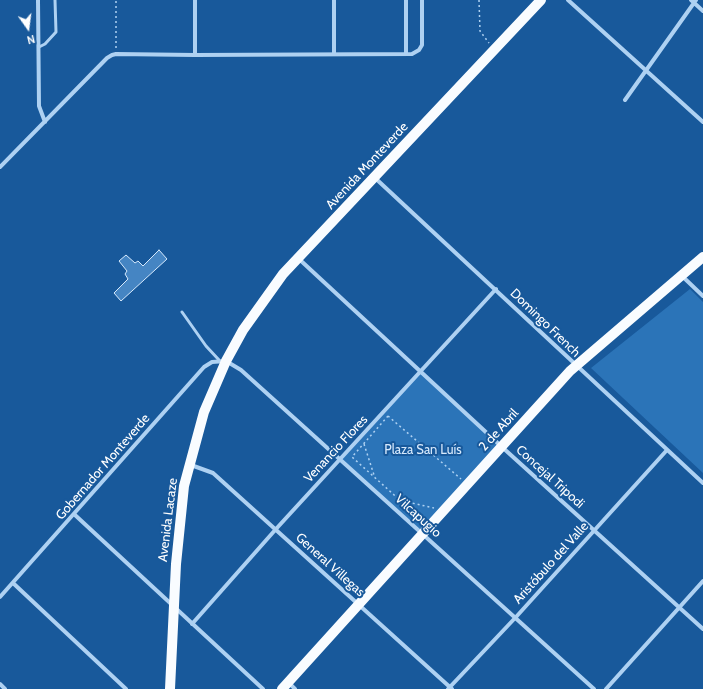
<!DOCTYPE html>
<meta charset="utf-8">
<style>
body{margin:0}
#map{position:relative;width:703px;height:689px;overflow:hidden;background:#18599b;font-family:Cabin,sans-serif}
canvas{display:block}
.north{position:absolute;left:8px;top:8px;width:40px;height:40px;-webkit-text-stroke:3px #18599b;paint-order:stroke;rotate:166deg;font-size:11px;font-weight:700;line-height:16px;text-align:center;color:#fff}
.north::after{content:'';display:block;margin:auto;width:14px;height:18px;background:#fff;clip-path:polygon(50% 0,100% 100%,50% 72%,0 100%)}
</style>
<div id="map">
<canvas width="703" height="689"></canvas>
<div class="north">N</div>
</div>
<script>
const ctx = document.querySelector('canvas').getContext('2d');
ctx.lineJoin = 'round';
function fillPath(path, color) { ctx.fillStyle = color; ctx.fill(path, 'evenodd'); }
const poly = rows => new Path2D(rows.map(r => 'M' + r).join(''));
function trace(path, color, width, dash) { ctx.strokeStyle = color; ctx.lineWidth = width; ctx.lineCap = dash ? 'butt' : 'round'; ctx.setLineDash(dash || []); ctx.stroke(path); }
function label(font, color, halo, rows, align = 'center') {
  ctx.font = font + ' Cabin,sans-serif'; ctx.lineWidth = 4; ctx.setLineDash([]); ctx.textBaseline = 'middle'; ctx.strokeStyle = halo; ctx.fillStyle = color; for (const [text, x, y, turn = 0] of rows) {
    ctx.save(); ctx.translate(x, y); ctx.rotate((+turn || 0) * Math.PI / 180); ctx.textAlign = isNaN(turn) ? turn : align; if (halo) ctx.strokeText(text, 0, 0); ctx.fillText(text, 0, 0); ctx.restore();
  }
}
const green = poly([
 [690,289,703,302,703,473,591,368],
 [421,371,502,447,422,533,340,459]
]);
const building = poly([
 [159,250,167,259,121,301,114,293,128,279,125,274,127,271,119,261,126,255,135,263,138,261,143,266,159,250]
]);
const path = poly([
 [479,0,480,31,489,43],
 [116,48,116,0],
 [388,416,352,457,423,521],
 [388,416,461,479],
 [364,444,374,475],
 [403,501,434,508]
]);
const service = poly([
 [39,47,45,44,56,32,55,0],
 [182,312,206,346,219,360]
]);
const minor = poly([
 [38,0,39,106,45,122],
 [334,0,334,54],
 [568,0,703,122],
 [691,0,703,11],
 [406,53,406,0],
 [195,55,195,0],
 [625,100,696,0],
 [0,167,107,58,112,55,116,54,195,55,412,54,419,50,422,45,422,0],
 [374,177,703,483],
 [299,259,502,447,703,629],
 [682,276,703,296],
 [191,465,213,473,452,689],
 [75,515,263,689],
 [13,583,126,689],
 [0,597,204,367,212,362,226,361,241,370,594,689],
 [192,624,276,529,496,289],
 [288,682,295,689],
 [0,684,5,689],
 [448,689,516,617,667,450],
 [606,689,703,581]
]);
const primary = poly([
 [170,689,176,564,184,486,204,412,226,361,243,330,283,274,541,0],
 [282,689,570,371,703,257]
]);
const streetNames = [
 ["Avenida Monteverde",367,166,-47],
 ["Domingo French",545,323,44],
 ["2 de Abril",499,430,-48],
 ["Venancio Flores",336,449,-47],
 ["Gobernador Monteverde",103,467,-49],
 ["Concejal Tripodi",550,477,42],
 ["Vilcapugio",418,516,42],
 ["Avenida Lacaze",168,520,-83],
 ["Aristóbulo del Valle",551,563,-48],
 ["General Villegas",330,565,42]
];
const parkNames = [
 ["Plaza San Luís",423,450]
];
fillPath(green, '#2b74b8');
fillPath(building, '#4585c3');
trace(building, '#d6e9fc', 1);
trace(path, '#aed1f2', 1.5, [2, 3]);
trace(service, '#aed1f2', 3);
trace(minor, '#aed1f2', 4);
trace(primary, '#f9fcff', 10);
label('13px', '#fff', '#18599b', streetNames);
label('13px', '#d6e9fc', '#18599b', parkNames);
</script>
